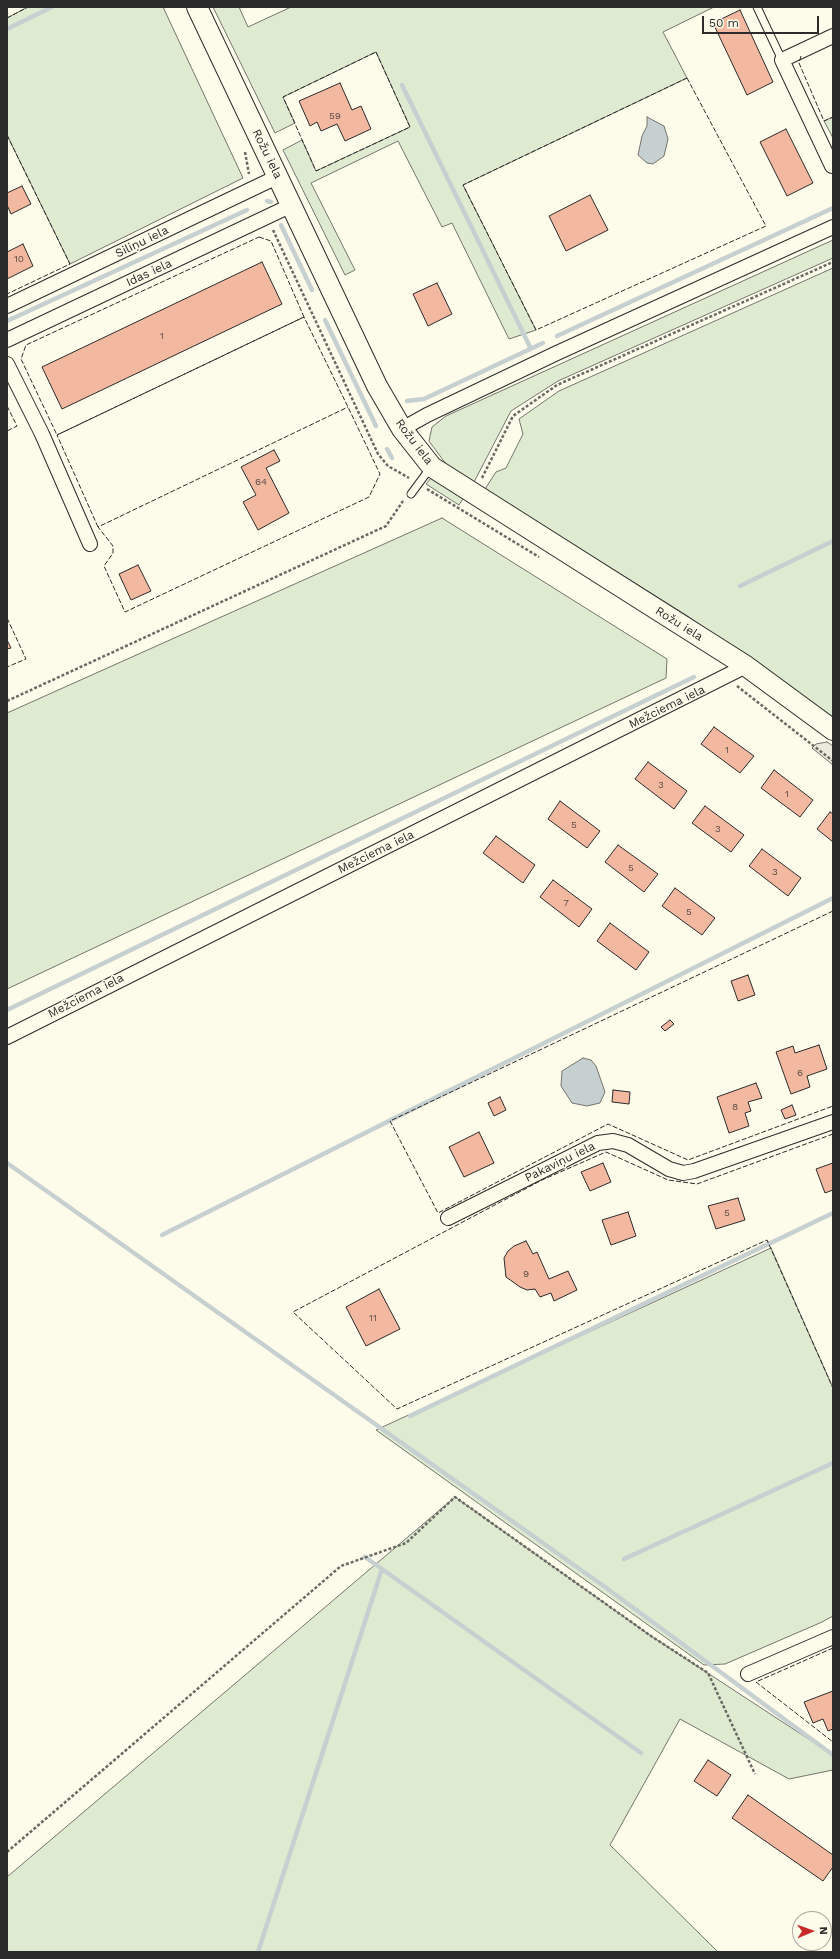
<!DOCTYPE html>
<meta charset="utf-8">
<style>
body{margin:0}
#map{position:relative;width:840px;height:1959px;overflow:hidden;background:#fdfbea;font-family:"Work Sans",sans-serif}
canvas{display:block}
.frame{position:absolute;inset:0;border:8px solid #2b2b2b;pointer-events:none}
.north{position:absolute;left:792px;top:1911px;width:40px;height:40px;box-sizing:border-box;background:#fdfbea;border:1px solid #a9a89e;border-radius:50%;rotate:88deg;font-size:11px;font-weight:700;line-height:16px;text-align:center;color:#2b2b2b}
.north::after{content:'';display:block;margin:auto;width:14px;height:18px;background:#c62828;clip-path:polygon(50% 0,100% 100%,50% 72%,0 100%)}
.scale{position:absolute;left:702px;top:16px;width:117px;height:18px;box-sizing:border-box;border:2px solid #2b2b2b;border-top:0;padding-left:5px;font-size:12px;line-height:14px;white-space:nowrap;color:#2b2b2b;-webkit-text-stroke:3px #fdfbea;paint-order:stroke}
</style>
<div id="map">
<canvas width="840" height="1959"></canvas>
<div class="frame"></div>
<div class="north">N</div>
<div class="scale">50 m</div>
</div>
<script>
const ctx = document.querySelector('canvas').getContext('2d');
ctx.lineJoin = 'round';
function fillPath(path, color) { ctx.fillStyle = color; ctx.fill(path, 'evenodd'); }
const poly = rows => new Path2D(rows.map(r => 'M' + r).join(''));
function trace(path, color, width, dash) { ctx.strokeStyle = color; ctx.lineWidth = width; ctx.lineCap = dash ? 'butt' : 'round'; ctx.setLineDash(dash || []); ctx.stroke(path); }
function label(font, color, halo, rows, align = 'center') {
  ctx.font = font + ' "Work Sans",sans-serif'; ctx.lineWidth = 3; ctx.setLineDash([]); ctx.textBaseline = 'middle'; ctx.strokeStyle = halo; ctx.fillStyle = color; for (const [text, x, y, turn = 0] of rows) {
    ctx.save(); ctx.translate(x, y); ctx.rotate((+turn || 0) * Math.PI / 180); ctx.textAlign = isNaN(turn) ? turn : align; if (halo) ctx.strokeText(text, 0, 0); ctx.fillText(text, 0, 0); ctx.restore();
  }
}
const green = poly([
 [28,7,163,7,243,178,70,264,7,135,7,18,28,7],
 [213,7,239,7,248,27,291,7,714,7,663,32,687,78,463,185,536,330,509,339,452,223,442,227,398,141,311,183,355,270,345,275,283,150,302,140,316,171,410,127,376,52,283,97,295,123,275,133,213,7],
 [833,117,833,138,824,121,833,117],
 [833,240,833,258,558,381,511,411,474,482,446,464,429,441,432,427,446,416,833,240],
 [833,268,833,717,686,615,485,489,496,472,506,468,523,434,519,419,559,391,833,268],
 [432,477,464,497,459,505,426,484,432,477],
 [442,518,667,659,666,678,7,989,7,713,442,518],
 [771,1248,833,1388,833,1616,822,1622,725,1664,704,1665,376,1430,771,1248],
 [455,1497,651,1636,833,1755,833,1770,789,1779,680,1719,610,1845,718,1952,7,1952,7,1877,455,1497]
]);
const parking = poly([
 [827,742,833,746,833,765,812,748,816,744,827,742]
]);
const water = poly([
 [647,117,664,126,668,139,664,156,653,164,647,163,638,155,642,136,647,126,647,117],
 [583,1058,591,1060,596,1066,605,1092,600,1103,587,1106,572,1103,561,1086,562,1071,583,1058]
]);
const stream = poly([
 [7,29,52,7],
 [402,85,531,349],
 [267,201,271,202],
 [281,225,312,290],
 [325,320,376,426],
 [7,321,247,210],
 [557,336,833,208],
 [407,401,424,399,543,343],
 [387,449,392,458],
 [740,586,833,541],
 [7,1010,694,677],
 [7,1163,605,1587,833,1755],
 [162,1235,833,898],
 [410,1416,833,1213],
 [365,1557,641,1753],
 [624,1559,833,1463],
 [258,1952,382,1569]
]);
const building = poly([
 [740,10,773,82,747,95,713,23,740,10],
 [340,83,352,110,361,106,371,129,345,141,337,124,321,131,317,122,310,126,299,101,340,83],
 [786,129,813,183,787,196,760,142,786,129],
 [22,186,31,204,11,214,7,205,7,193,22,186],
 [590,195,608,230,566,251,549,216,590,195],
 [23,244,33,266,7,279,7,252,23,244],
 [262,262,282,304,62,409,42,367,262,262],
 [437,283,452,314,428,326,413,294,437,283],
 [274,450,280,461,266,468,289,513,258,530,243,502,256,495,241,467,274,450],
 [138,565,151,591,131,600,119,574,138,565],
 [7,640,11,648,7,649,7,640],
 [714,727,754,756,740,773,701,744,714,727],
 [648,762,687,791,674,809,635,779,648,762],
 [774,770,813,800,800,817,761,788,774,770],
 [560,801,600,831,587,848,548,819,560,801],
 [705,806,744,835,731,852,692,823,705,806],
 [830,812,833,814,833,842,817,829,830,812],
 [496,836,535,865,523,883,483,853,496,836],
 [618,845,658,874,644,892,605,862,618,845],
 [762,849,801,878,788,896,749,866,762,849],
 [553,880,592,909,579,927,540,897,553,880],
 [675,888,715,918,702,935,662,906,675,888],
 [610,923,649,952,636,970,597,941,610,923],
 [748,975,755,995,738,1001,731,981,748,975],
 [670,1020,674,1024,665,1031,661,1027,670,1020],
 [819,1045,827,1069,807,1076,810,1087,791,1094,776,1052,793,1046,795,1053,819,1045],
 [756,1083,762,1098,748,1102,751,1111,745,1113,749,1126,729,1133,717,1097,756,1083],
 [613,1090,630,1092,629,1104,612,1102,613,1090],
 [500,1097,506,1110,494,1116,488,1103,500,1097],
 [792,1105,796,1115,785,1119,781,1110,792,1105],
 [479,1132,494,1163,464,1177,449,1147,479,1132],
 [603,1163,611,1182,590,1191,581,1172,603,1163],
 [833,1163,833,1190,825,1193,816,1169,833,1163],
 [738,1198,745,1220,716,1229,708,1206,738,1198],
 [628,1212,636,1236,611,1245,602,1220,628,1212],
 [526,1241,533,1254,537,1252,549,1279,568,1271,577,1290,554,1301,551,1293,540,1297,535,1289,527,1290,520,1287,506,1277,504,1258,508,1251,514,1246,526,1241],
 [379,1289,400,1329,366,1346,346,1307,379,1289],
 [833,1691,833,1729,828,1731,823,1719,813,1723,804,1702,833,1691],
 [708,1760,731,1775,717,1796,694,1781,708,1760],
 [748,1795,833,1855,833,1867,823,1881,732,1818,748,1795]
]);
const path = poly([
 [245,152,249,174],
 [273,230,378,454,388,466,409,478],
 [482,478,513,416,557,385,833,262],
 [427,489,539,557],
 [737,686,833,761],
 [7,701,386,526,403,501],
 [7,1852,341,1566,406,1543,455,1497,651,1636,708,1673,755,1774]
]);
const lane = poly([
 [757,7,782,60],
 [411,494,431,467]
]);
const street = poly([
 [832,166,782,60,833,36],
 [7,306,277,177],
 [7,340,292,205],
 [7,364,42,434,90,544],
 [402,429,427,415,557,353,833,227],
 [7,1037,746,666],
 [448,1218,598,1143,613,1141,628,1145,669,1169,683,1173,694,1171,833,1122],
 [748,1674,833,1637]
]);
const secondary = poly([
 [197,7,377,386,402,429,432,467,746,666,833,730]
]);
const fence = poly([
 [7,18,28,7],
 [376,52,410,127,316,171,283,97,376,52],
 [801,56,799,63,824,121,833,117],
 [687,78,766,226,536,330,463,185,687,78],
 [7,135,70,264,7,294],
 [259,237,271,241,304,317,57,435,21,359,26,345,259,237],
 [7,406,17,426,7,431],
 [98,527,57,435,304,317,348,407,380,474,369,497,125,612,104,566,113,553,113,546,98,527,348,407],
 [7,618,26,659,7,667],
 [833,911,390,1121,438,1213,608,1124,688,1160,833,1106],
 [833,1134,697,1184,668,1180,606,1152,542,1180,293,1312,397,1409,767,1240,833,1388],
 [833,1648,756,1682,833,1742]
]);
const numberNames = [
 ["59",335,116],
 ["10",19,259],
 ["1",162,336],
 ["64",261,482],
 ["1",727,750],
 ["3",661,785],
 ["1",787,794],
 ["5",574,825],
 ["3",718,829],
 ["5",631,868],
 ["3",775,872],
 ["7",566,903],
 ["5",689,912],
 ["6",800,1073],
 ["8",735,1107],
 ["5",727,1213],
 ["9",526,1274],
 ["11",373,1318]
];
const streetNames = [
 ["Rožu iela",267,154,64],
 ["Siliņu iela",142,242,-26],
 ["Idas iela",149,273,-25],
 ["Rožu iela",414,442,53],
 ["Rožu iela",679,624,32],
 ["Mežciema iela",667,707,-26],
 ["Mežciema iela",376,852,-26],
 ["Mežciema iela",86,996,-27],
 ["Pakaviņu iela",560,1162,-26]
];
fillPath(green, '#deebd1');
trace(green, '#74746e', 1);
fillPath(parking, '#eceadb');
trace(parking, '#74746e', 1);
fillPath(water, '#c7d0d0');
trace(water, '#74746e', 1);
trace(stream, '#c7d0d0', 4.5);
fillPath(building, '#f2b8a0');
trace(building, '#2b2b2b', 1);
trace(lane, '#2b2b2b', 9);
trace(street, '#2b2b2b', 16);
trace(secondary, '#2b2b2b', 22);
trace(path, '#6a6964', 2.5, [3, 2]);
trace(lane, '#fdfbea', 7);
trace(street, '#fdfbea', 14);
trace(secondary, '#fdfbea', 20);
trace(fence, '#2b2b2b', 1, [5, 2]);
label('10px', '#5d4e48', null, numberNames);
label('12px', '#2b2b2b', '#fdfbea', streetNames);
</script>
